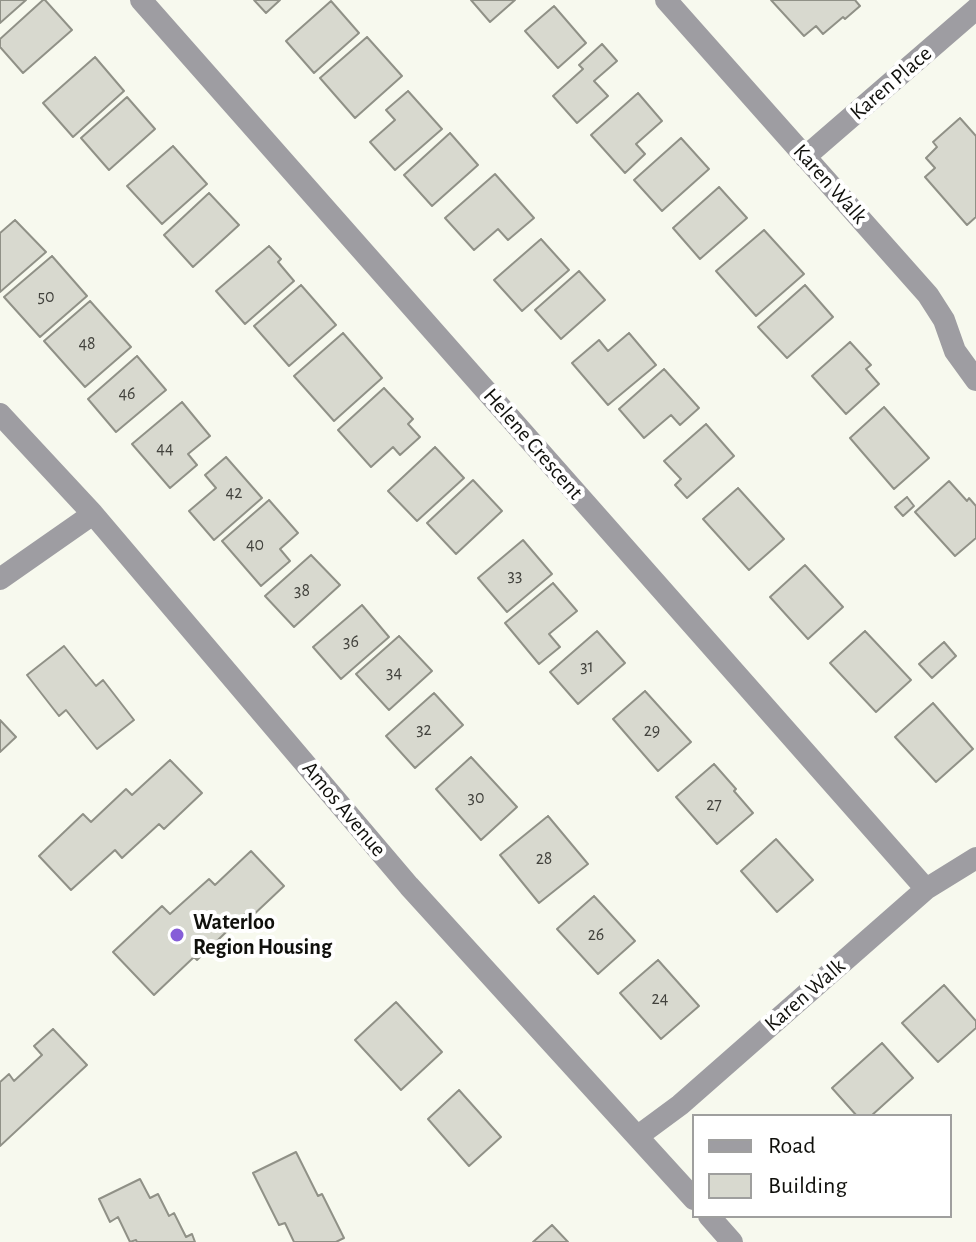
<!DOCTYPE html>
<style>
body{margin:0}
#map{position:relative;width:976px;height:1242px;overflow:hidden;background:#f7f9ee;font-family:"Alegreya Sans",sans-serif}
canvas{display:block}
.legend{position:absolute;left:692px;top:1114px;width:260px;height:104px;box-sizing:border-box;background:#fff;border:2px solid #9f9f9e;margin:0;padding:10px 14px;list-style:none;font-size:24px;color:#10100c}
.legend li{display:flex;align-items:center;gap:16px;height:40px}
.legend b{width:40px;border:2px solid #9f9f9e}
</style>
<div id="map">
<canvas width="976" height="1242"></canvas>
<ul class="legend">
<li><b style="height:10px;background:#9e9da2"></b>Road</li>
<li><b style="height:22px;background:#d8d9cf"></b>Building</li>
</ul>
</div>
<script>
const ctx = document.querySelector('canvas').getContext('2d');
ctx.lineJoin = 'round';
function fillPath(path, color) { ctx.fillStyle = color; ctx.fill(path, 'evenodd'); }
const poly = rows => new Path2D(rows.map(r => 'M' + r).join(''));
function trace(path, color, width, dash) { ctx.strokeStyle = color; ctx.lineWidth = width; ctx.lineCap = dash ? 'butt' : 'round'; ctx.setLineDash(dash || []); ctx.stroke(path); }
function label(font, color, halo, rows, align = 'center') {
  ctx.font = font + ' "Alegreya Sans",sans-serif'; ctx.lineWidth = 8; ctx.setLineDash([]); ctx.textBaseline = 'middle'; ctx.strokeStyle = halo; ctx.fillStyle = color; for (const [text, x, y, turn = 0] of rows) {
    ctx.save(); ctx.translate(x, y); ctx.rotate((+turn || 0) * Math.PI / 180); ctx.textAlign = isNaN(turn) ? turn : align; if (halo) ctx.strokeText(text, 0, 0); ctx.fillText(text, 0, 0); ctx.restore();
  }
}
const building = poly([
 [0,0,26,0,0,23,0,0],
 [43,0,45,0,72,30,23,73,0,47,0,39,43,0],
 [254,0,280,0,266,13,254,0],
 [471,0,515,0,490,22,471,0],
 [771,0,855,0,860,6,845,19,843,17,823,34,816,26,804,36,771,0],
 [331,1,359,33,314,73,286,41,331,1],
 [554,6,586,43,558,68,525,31,554,6],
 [367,37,402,76,355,118,320,78,367,37],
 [602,44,617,61,594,81,608,96,577,123,553,96,583,69,579,65,602,44],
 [95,57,124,91,73,137,43,103,95,57],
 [408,91,442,129,395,170,370,142,395,120,386,110,408,91],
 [638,93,662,121,636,144,645,154,625,173,591,135,638,93],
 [127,97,155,129,109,170,81,138,127,97],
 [960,118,976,136,976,217,967,225,925,177,935,168,926,158,937,147,933,142,960,118],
 [450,133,478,165,432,206,404,175,450,133],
 [681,138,709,169,662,211,634,180,681,138],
 [173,146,207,184,162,224,127,186,173,146],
 [495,174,534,218,508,240,498,229,474,250,445,218,495,174],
 [719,187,747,218,700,259,673,228,719,187],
 [209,193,239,225,193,267,164,235,209,193],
 [15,220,46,252,0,292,0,233,15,220],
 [764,230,804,274,756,316,716,271,764,230],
 [541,239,569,270,522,311,494,280,541,239],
 [269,246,281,259,278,262,294,281,245,324,216,291,269,246],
 [52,256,87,296,40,337,4,297,52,256],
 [579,271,605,300,561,339,535,310,579,271],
 [301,285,336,325,289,366,254,326,301,285],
 [805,285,833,317,787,358,758,327,805,285],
 [90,301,131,347,85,387,44,341,90,301],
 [343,333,382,378,334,421,294,376,343,333],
 [629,333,656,365,608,405,572,363,599,340,608,351,629,333],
 [850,342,871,365,866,369,879,384,846,414,812,376,850,342],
 [137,356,166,390,116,432,88,399,137,356],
 [664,369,699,408,680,425,671,415,644,438,619,409,664,369],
 [384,388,413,419,408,424,420,437,400,455,393,447,371,467,338,430,384,388],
 [182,402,210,436,188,454,197,465,170,488,132,444,182,402],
 [884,407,929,458,894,489,850,438,884,407],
 [706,424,734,456,687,498,675,485,681,479,664,461,706,424],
 [435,447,464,478,417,521,388,491,435,447],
 [226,457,262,498,214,540,189,511,216,488,205,475,226,457],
 [473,480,502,511,456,554,427,523,473,480],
 [949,481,967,501,969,498,976,506,976,538,955,556,915,512,949,481],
 [738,488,784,539,749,570,703,519,738,488],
 [907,497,914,506,903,516,895,507,907,497],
 [269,500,298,533,280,549,290,561,261,586,222,541,269,500],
 [523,540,552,574,507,612,478,578,523,540],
 [311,555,340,585,294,627,265,596,311,555],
 [805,565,843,607,808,639,770,597,805,565],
 [553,583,577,611,549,634,560,647,539,664,505,623,553,583],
 [362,605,389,637,341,679,313,647,362,605],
 [597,631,625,663,578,704,550,672,597,631],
 [865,631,911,680,876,712,830,663,865,631],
 [399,636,432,671,389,710,356,674,399,636],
 [944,642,956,656,932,678,919,664,944,642],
 [64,646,96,686,103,680,134,720,97,749,66,710,59,716,27,675,64,646],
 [645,691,691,742,658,771,613,719,645,691],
 [434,693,463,725,415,768,386,736,434,693],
 [933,703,973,749,936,782,895,737,933,703],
 [0,720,16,737,0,752,0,720],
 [471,757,517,807,481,840,436,789,471,757],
 [170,760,202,793,164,829,159,824,122,858,115,850,71,890,39,856,83,814,91,822,126,789,132,795,170,760],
 [714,764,736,789,734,791,753,813,717,844,676,797,714,764],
 [548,816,588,864,539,903,500,855,548,816],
 [776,839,813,880,777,912,741,871,776,839],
 [251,851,284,886,249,919,245,914,197,960,194,957,154,995,113,952,162,906,170,914,209,879,215,885,251,851],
 [594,896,635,941,598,974,557,929,594,896],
 [658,960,699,1006,661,1039,620,993,658,960],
 [944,985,976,1021,976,1028,938,1062,902,1023,944,985],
 [396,1002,442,1052,401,1090,355,1040,396,1002],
 [53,1029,87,1065,0,1146,0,1082,9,1074,14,1081,42,1055,34,1046,53,1029],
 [882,1043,913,1078,871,1116,857,1116,832,1088,882,1043],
 [459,1090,501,1137,469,1166,428,1119,459,1090],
 [296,1152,318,1196,322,1194,344,1238,336,1242,294,1242,285,1223,279,1225,253,1173,296,1152],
 [140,1179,150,1198,158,1194,169,1216,174,1213,186,1237,192,1234,195,1242,137,1242,136,1240,130,1242,118,1217,110,1222,99,1199,140,1179],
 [552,1225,568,1242,533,1242,552,1225]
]);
const minor = poly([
 [141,0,926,889],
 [666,0,928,295,944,320,955,351,976,380],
 [805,157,976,9],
 [0,414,93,514,409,886,694,1199],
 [0,579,93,514],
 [638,1136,680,1105,926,889,976,858],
 [709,1216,732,1242]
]);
const markers = [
 [177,935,8,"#865ed8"]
];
const numberNames = [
 ["50",46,297],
 ["48",87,344],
 ["46",127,394],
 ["44",165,449],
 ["42",234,493],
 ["40",255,545],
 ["33",515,576],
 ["38",302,591],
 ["36",351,642],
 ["31",587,667],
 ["34",394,673],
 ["32",424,730],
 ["29",652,731],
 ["30",476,798],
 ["27",714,805],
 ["28",544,859],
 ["26",596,935],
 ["24",660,999]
];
const streetNames = [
 ["Karen Place",891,83,-41],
 ["Karen Walk",830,184,48],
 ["Helene Crescent",533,444,49],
 ["Amos Avenue",344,809,50],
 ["Karen Walk",805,995,-41]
];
const poiNames = [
 ["Waterloo",193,922],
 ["Region Housing",193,947]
];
fillPath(building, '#d8d9cf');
trace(building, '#909187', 2);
trace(minor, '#9e9da2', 22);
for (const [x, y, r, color] of markers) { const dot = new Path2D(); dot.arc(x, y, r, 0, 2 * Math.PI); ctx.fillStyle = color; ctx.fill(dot); trace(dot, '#fff', 3); }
label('18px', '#42423d', null, numberNames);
label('22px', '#10100c', '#fff', streetNames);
label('bold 22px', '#10100c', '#fff', poiNames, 'left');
</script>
